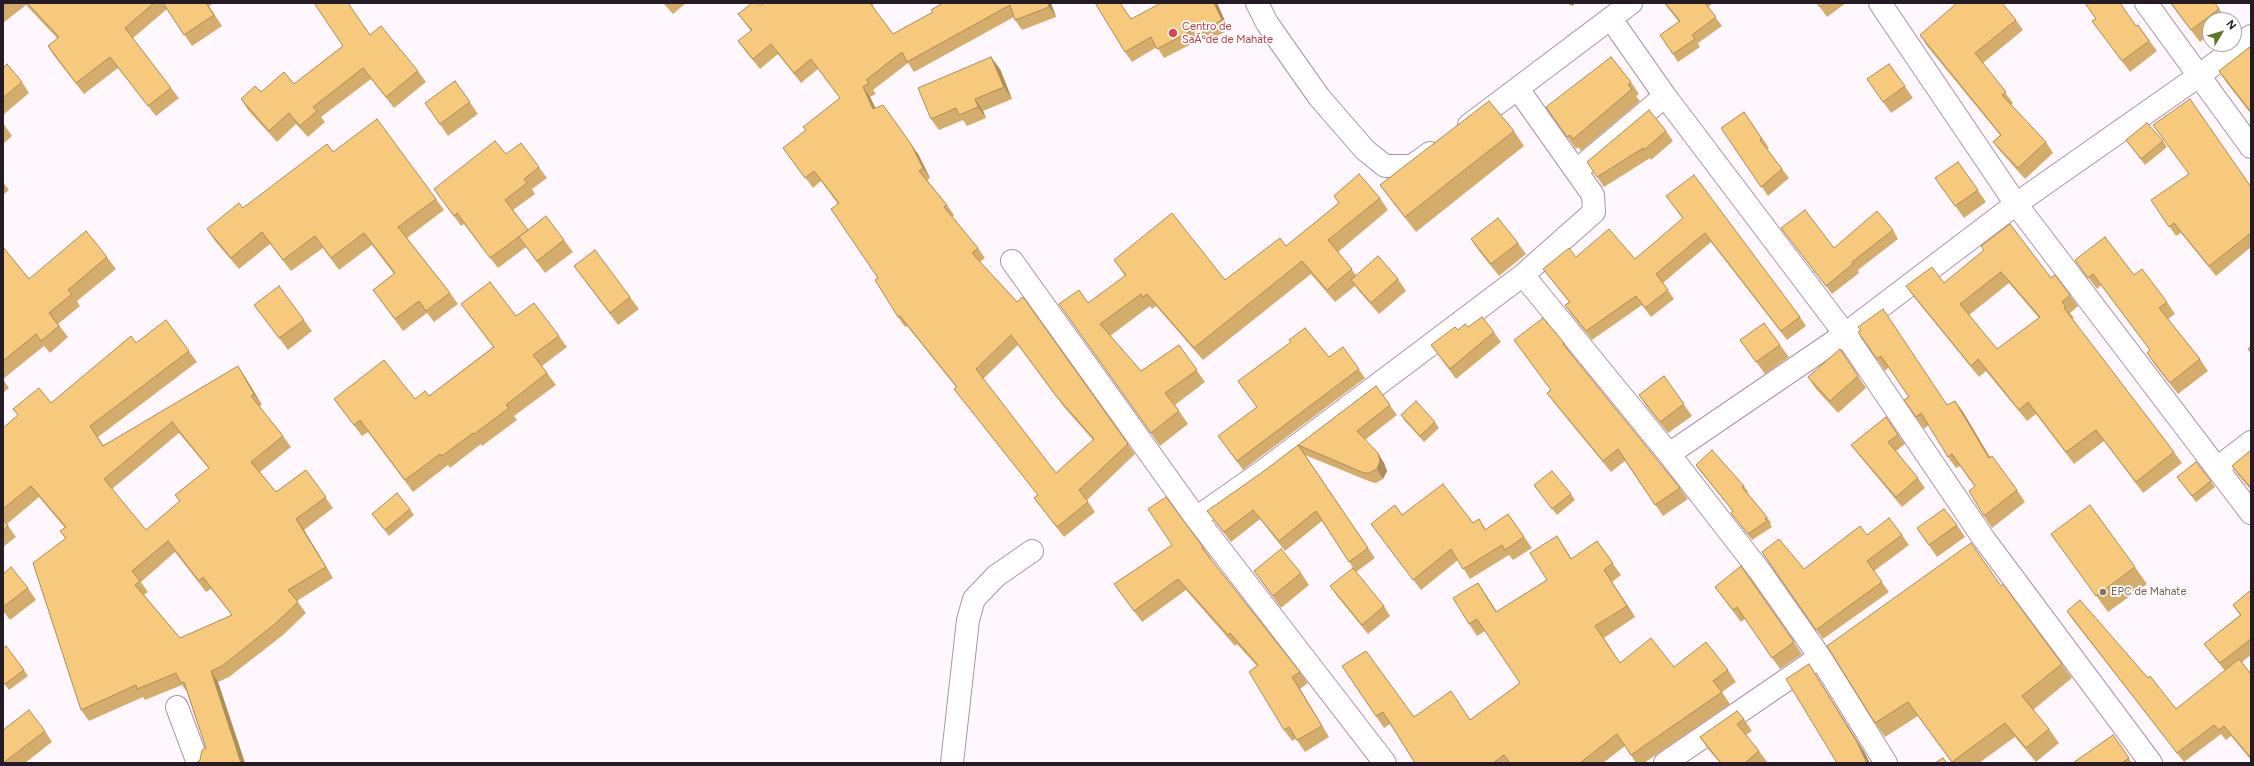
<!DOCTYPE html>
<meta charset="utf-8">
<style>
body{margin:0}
#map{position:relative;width:2254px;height:766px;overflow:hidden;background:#fef8fe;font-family:Figtree,sans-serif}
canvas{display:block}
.frame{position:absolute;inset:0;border:4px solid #251b24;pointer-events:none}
.north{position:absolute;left:2202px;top:12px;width:40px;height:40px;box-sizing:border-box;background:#fff;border:1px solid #a8a4a7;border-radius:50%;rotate:52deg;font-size:11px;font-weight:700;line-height:16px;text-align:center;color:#251b24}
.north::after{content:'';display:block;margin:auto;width:14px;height:18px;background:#607728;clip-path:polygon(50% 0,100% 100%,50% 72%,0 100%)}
</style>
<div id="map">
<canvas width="2254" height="766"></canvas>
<div class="frame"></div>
<div class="north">N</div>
</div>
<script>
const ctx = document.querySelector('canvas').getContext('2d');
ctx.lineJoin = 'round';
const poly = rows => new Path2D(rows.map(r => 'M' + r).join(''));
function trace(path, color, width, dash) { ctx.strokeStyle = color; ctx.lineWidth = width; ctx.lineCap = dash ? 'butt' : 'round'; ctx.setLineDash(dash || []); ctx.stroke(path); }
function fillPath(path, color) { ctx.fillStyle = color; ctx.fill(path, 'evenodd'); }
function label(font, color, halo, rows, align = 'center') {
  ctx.font = font + ' Figtree,sans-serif'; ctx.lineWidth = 3.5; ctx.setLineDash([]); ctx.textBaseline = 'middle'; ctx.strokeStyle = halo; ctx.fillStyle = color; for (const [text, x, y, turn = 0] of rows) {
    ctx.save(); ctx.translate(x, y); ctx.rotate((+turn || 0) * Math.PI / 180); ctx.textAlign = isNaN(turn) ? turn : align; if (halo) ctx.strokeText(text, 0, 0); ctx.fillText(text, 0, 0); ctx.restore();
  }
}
const street = poly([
 [1257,3,1267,23,1319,97,1365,150,1385,166,1412,166,1430,153],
 [1880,3,2016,204,2251,513],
 [2146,3,2251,147],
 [1611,19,1665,96,1845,334,1984,539,2151,763],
 [1469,125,1631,3],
 [1576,171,1665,96],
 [1012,261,1196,518,1385,763],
 [1523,275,1669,454,1759,570,1820,657,1886,763],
 [1669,454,1845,334,2016,204,2200,75,2251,36],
 [2217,468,2251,442],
 [1196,518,1263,471,1523,275,1594,212,1593,195,1518,89],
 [177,707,198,763],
 [952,763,968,620,974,599,996,576,1032,551],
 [1665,763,1811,663]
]);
const wall = poly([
 [3,3,214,3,209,6,222,26,192,46,167,9,133,38,171,88,179,98,156,116,118,68,84,94,55,57,48,46,58,39,26,5,3,23],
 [663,3,686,3,673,14],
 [764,3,875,3,872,6,893,34,933,12,931,10,1051,3,1056,17,1022,30,1015,20,1014,17,914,72,908,63,873,90,876,94,870,97,875,108,918,154,930,178,927,180,947,205,954,215,952,217,978,248,985,258,980,262,1017,302,1023,297,1135,454,1087,500,1095,512,1064,537,1034,498,1038,495,962,399,954,389,956,387,907,326,905,327,898,317,838,204,821,181,813,188,783,148,806,130,840,98,818,69,801,83,778,54,760,69,746,52,738,41,751,31,738,14,760,6],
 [1018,345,1064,407,1093,440,1056,473,983,379],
 [1217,3,1229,30,1209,40,1207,36,1164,58,1157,47,1132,62,1125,52,1131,19],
 [1565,3,1574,3,1573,6],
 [1664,3,1713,3,1708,7,1722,26,1698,43,1700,47,1678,62,1660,35,1679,22],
 [1817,3,1846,3,1827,17],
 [2170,3,2215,3,2227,20,2210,20,2210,34,2200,42],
 [2096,19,2136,26,2138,25,2157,51,2130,72,2092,21],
 [2016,20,2023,30,1983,63,2013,103,2011,105,2046,142,2053,153,2025,179,2001,152,1993,142,2000,135,1927,46,1920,35],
 [370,35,418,71,426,82,394,108,371,79,321,117,325,122,308,137,296,124,277,142,248,110,241,99,261,92,294,84,343,46],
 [2251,46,2251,114,2226,82,2219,71],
 [1889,64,1913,98,1891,113,1867,79],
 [3,68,22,82,29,93,3,115],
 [1000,69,1012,99,983,111,986,118,967,126,963,120,939,130,931,119],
 [455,81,478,114,448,136,425,103],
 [1631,82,1639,94,1636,96,1640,101,1581,151,1578,147,1576,149,1546,107],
 [1744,112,1769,148,1767,149,1789,178,1768,196,1721,128],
 [3,123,12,136,3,144],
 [1514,131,1524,146,1416,232,1391,200,1380,185],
 [1666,131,1673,141,1651,160,1650,158,1604,187,1597,177],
 [2126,140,2163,141,2167,147,2145,165],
 [333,152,436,199,444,210,407,238,450,293,458,304,434,322,427,313,403,331,373,290,394,274,372,245,339,270,323,248,291,271,270,244,239,269,215,241,207,229,243,208],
 [506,154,539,167,547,178,532,189,535,194,513,210,528,230,564,240,573,252,545,273,526,247,498,268,464,224,461,226,434,189],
 [1958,162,1986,202,1964,218,1935,178],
 [3,182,9,190,3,195],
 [2251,187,2251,247,2216,276,2181,233,2176,236,2151,200],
 [1334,196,1380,198,1388,210,1338,252,1356,275,1398,279,1406,291,1379,314,1359,291,1355,286,1335,302,1311,274,1203,360,1156,306,1152,309,1150,306,1110,336,1141,371,1179,345,1205,382,1175,405,1188,424,1160,446,1059,304,1088,303,1125,276,1114,260,1225,280,1286,246,1339,203],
 [1666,196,1800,317,1806,326,1787,340,1711,242,1663,283,1674,299,1651,317,1642,305,1592,340,1571,314,1565,305,1569,302,1550,278,1543,269,1576,257,1635,259,1683,219],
 [1781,228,1834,248,1893,230,1898,239,1858,270,1859,273,1832,294],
 [1471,239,1518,243,1526,254,1499,276,1479,251],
 [3,247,29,279,107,257,116,269,77,301,80,306,58,324,68,337,50,353,44,346,3,379],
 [1984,250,2051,278,2070,295,2078,306,2070,313,2074,318,2072,319,2174,452,2182,463,2143,493,2104,441,2074,464,2036,414,2027,421,1986,371,1979,377,1914,297,1906,286,1944,283],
 [2009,283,2039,318,1997,349,1969,315],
 [2075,260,2134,275,2167,302,2175,314,2168,319,2200,359,2208,371,2178,394,2155,365,2147,353,2150,350,2101,285,2097,289],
 [574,266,630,297,639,309,618,325],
 [461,304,516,316,559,336,567,347,542,366,556,385,514,416,517,420,482,446,481,444,450,468,448,465,413,492,368,432,362,436,334,399,415,399,429,396,493,347],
 [254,305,304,320,312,331,288,350],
 [1468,327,1494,332,1501,342,1456,379,1431,345,1458,330],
 [1858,332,1948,405,1955,401,1963,412,1990,457,2017,490,2025,502,1992,528,1984,516,1975,487,1960,466,1956,468,1948,457,1929,425,1924,429,1904,400,1909,397,1889,367,1885,371],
 [1514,340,1564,343,1572,355,1571,355,1680,488,1688,499,1663,516,1625,461,1611,472,1555,404,1547,393,1551,390],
 [1740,340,1780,345,1789,357,1765,374],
 [136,343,189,351,197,362,98,437,103,445,245,377,262,405,259,406,283,436,291,447,260,472,276,492,306,470,333,508,304,530,333,578,297,601,306,613,283,635,229,677,218,682,245,763,196,763,200,760,206,748,187,692,182,685,145,700,143,697,89,721,81,710,65,538,60,531,65,528,39,497,7,524,16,537,3,547,3,428,18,415,13,409,51,403],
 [179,433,209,469,175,495,180,501,146,530,112,489],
 [175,552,206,592,211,589,232,615,180,638,144,595,148,592,141,582],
 [1343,347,1365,378,1243,470,1218,436,1257,407,1238,381,1329,357],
 [1840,349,1866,388,1838,413,1816,389,1808,377],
 [1664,376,1692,416,1668,433,1647,407,1639,395],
 [3,379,9,388,3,393],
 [1376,386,1397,415,1365,440,1384,463,1387,471,1383,479,1376,483,1371,482,1305,455,1375,558,1356,572,1322,521,1285,551,1260,519,1231,542,1207,511,1264,471],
 [1401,415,1435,422,1439,428,1424,442,1405,421],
 [1886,417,1905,444,1896,451,1918,478,1925,488,1902,507,1858,454,1851,445],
 [2251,450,2251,490,2239,476,2232,466],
 [1696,465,1744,486,1748,492,1747,493,1767,517,1771,523,1770,524,1772,527,1752,540,1731,513,1733,511,1700,471],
 [2177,477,2211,481,2215,487,2196,502],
 [1534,485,1571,494,1575,500,1557,515],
 [410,509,414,515,389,536,372,514],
 [1508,514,1532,548,1513,560,1509,555,1470,579,1458,560,1421,590,1371,524,1402,515,1473,523,1479,519,1486,530],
 [1957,525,1965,537,1937,557,1917,528],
 [2051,534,2135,567,2147,584,2108,612],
 [1867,535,1902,535,1909,545,1874,571,1889,592,1823,639,1762,552,1804,569],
 [1557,536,1572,559,1597,541,1621,575,1612,582,1635,617,1604,638,1620,663,1728,670,1736,682,1722,692,1730,704,1644,763,1636,763,1625,746,1603,763,1415,763,1390,724,1384,728,1342,666,1414,717,1471,719,1520,683,1485,631,1477,636,1469,624,1478,583,1486,595,1497,612,1547,580],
 [1172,545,1203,547,1211,558,1210,558,1300,672,1308,683,1300,689,1329,737,1305,752,1296,739,1292,741,1284,730,1257,666,1237,644,1235,646,1186,590,1142,622,1114,584],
 [1741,566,1802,654,1780,669,1745,619,1741,622,1723,598,1715,587],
 [1254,571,1301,573,1309,585,1281,608],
 [3,574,28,588,36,600,10,620,3,611],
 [1330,586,1384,606,1390,616,1368,634,1337,596],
 [2001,586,2062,664,2072,678,2033,710,2049,729,2059,743,2036,762,2015,737,1979,763,1952,763,1918,716,1885,737,1875,723],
 [2251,590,2251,655,2242,662,2251,674,2251,760,2231,736,2226,740,2221,734,2184,762,2073,620,2067,611,2148,678,2176,709,2225,671,2204,644,2240,615,2233,605],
 [24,670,28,676,9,690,3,682],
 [1744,719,1752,731,1746,735,1759,751,1768,763,1720,763,1708,749,1700,737],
 [45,731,52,742,25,763,3,763],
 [2113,735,2132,763,2073,763]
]);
const shadedWall = poly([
 [1048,3,1051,3,1056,17,1049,7],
 [1214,3,1217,3,1229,30,1222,20],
 [1570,3,1574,3,1573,6],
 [991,57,1000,69,1012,99,1004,87],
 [863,87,870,97,881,119,873,109],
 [975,99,983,111,986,118,978,107],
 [883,105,918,154,930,178,923,168],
 [238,366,245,377,262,405,254,394],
 [1955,401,1963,412,1997,470,1989,458],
 [1378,453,1384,463,1387,471,1383,479,1377,469],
 [296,519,304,530,333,578,326,567],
 [1604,570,1612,582,1635,617,1627,606],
 [1478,583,1486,595,1504,624,1496,612],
 [1809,664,1816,675,1865,753,1870,763,1867,763],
 [211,671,218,682,245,763,241,763],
 [1292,677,1300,689,1329,737,1322,726]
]);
const building = poly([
 [3,3,7,3,3,6,3,3],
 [27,3,154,3,125,28,171,88,148,106,110,57,76,83,48,46,59,37,27,3],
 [163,3,206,3,214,15,184,35,163,3],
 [314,3,348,3,370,35,381,26,418,71,386,97,363,68,313,107,317,111,300,126,289,113,269,131,241,99,255,86,261,92,284,72,294,84,343,46,314,3],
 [752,3,757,3,760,6,764,3,870,3,893,34,933,12,931,10,943,3,1048,3,1049,7,1015,20,1010,5,907,62,902,52,866,80,869,83,863,87,873,109,883,105,911,144,923,168,919,171,947,205,944,207,978,248,972,253,1017,302,1023,297,1128,444,1079,490,1088,502,1057,527,1034,498,1038,495,954,389,957,387,900,316,898,317,875,280,878,278,831,209,839,203,814,171,805,178,783,148,806,130,803,127,840,98,811,59,794,73,771,44,753,59,738,41,752,30,738,14,752,3],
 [1011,335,1057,397,1094,439,1056,473,976,369,1011,335],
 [1095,3,1120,3,1131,19,1161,3,1214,3,1222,20,1202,30,1200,26,1157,49,1151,37,1125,52,1095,3],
 [1665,3,1705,3,1716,17,1692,35,1695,39,1673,54,1660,35,1680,21,1665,3],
 [1817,3,1825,3,1820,7,1817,3],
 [1957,3,2002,3,2016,20,1975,53,2006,92,2002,95,2046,142,2018,168,1993,142,2001,135,1920,35,1957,3],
 [2085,3,2120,3,2136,26,2138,25,2149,41,2122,61,2092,21,2096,19,2085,3],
 [2171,3,2215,3,2219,9,2191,30,2171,3],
 [2251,46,2251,112,2219,71,2251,46],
 [991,57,1004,87,975,99,978,107,959,115,956,108,931,119,918,88,991,57],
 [1611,57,1631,82,1628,85,1632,89,1573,139,1570,135,1567,137,1546,107,1611,57],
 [7,64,22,82,3,98,3,68,7,64],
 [1889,64,1905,86,1883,102,1867,79,1889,64],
 [455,81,470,102,440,124,425,103,455,81],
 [2190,99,2251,187,2251,233,2209,266,2174,223,2169,227,2151,200,2189,174,2153,125,2190,99],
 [1489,101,1514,131,1405,217,1380,185,1489,101],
 [1649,110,1666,131,1644,150,1643,148,1597,177,1587,162,1649,110],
 [1744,112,1762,139,1760,140,1782,169,1761,187,1721,128,1744,112],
 [377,119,436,199,398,227,450,293,426,311,419,301,395,319,373,290,395,273,364,233,331,258,315,236,283,260,262,232,231,258,207,229,239,203,243,208,327,144,333,152,377,119],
 [2147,123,2163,141,2141,159,2126,140,2147,123],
 [495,141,506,154,521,143,539,167,524,179,527,183,505,200,528,230,490,258,457,213,454,216,434,189,495,141],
 [1958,162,1978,190,1955,206,1935,178,1958,162],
 [1359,174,1380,198,1328,240,1352,269,1327,290,1302,261,1194,348,1147,294,1143,297,1141,294,1100,324,1141,371,1179,345,1197,370,1165,393,1179,411,1151,433,1059,304,1079,290,1088,303,1126,275,1114,260,1172,213,1225,280,1280,238,1286,246,1339,203,1334,196,1359,174],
 [1694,175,1800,317,1781,331,1705,233,1656,274,1668,290,1645,308,1636,296,1586,331,1565,305,1570,302,1543,269,1569,248,1576,257,1609,229,1635,259,1683,218,1666,196,1694,175],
 [1805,210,1834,248,1877,211,1893,230,1852,262,1853,264,1826,286,1781,228,1805,210],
 [546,216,564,240,537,261,519,237,546,216],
 [1498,218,1518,243,1491,264,1471,239,1498,218],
 [2010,224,2051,278,2055,275,2070,295,2062,302,2066,307,2064,308,2174,452,2136,482,2096,430,2066,452,2028,402,2019,410,1978,359,1971,366,1906,286,1932,267,1944,283,1984,250,1981,246,2010,224],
 [2001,272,2040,317,1997,349,1960,304,2001,272],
 [86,231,107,257,68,290,72,294,49,313,59,326,41,341,36,334,3,361,3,247,29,279,86,231],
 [2105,237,2134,275,2142,269,2167,302,2159,308,2200,359,2170,383,2147,353,2150,350,2093,274,2088,278,2075,260,2105,237],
 [595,250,630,297,610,313,574,266,595,250],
 [1378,256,1398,279,1371,303,1351,280,1378,256],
 [490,282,516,316,534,303,559,336,533,355,547,373,506,405,509,408,474,434,473,433,442,456,440,454,405,480,360,420,354,425,334,399,384,360,415,399,425,391,429,396,494,347,461,304,490,282],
 [279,286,304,320,279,338,254,305,279,286],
 [1883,309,1947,405,1955,401,1989,458,1992,456,2017,490,1984,516,1969,491,1975,486,1952,454,1948,457,1921,413,1916,417,1904,400,1909,397,1881,356,1877,359,1858,332,1861,330,1858,327,1883,309],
 [1482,317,1494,332,1450,369,1431,345,1455,327,1458,330,1465,324,1468,327,1482,317],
 [1543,318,1564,343,1563,344,1680,488,1655,505,1618,449,1603,461,1547,393,1551,390,1514,340,1543,318],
 [166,320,189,351,90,426,103,446,238,366,254,394,251,396,283,436,251,462,276,492,306,470,326,497,296,519,326,567,288,590,298,602,275,624,222,666,211,671,241,763,196,763,200,760,202,750,206,748,184,682,181,683,176,673,137,689,136,685,81,710,33,563,66,538,60,531,66,527,31,486,3,509,3,428,18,415,13,409,39,388,51,403,131,336,136,343,166,320],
 [172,422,209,468,175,495,180,501,146,530,104,479,172,422],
 [168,541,199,581,203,577,232,615,180,638,135,585,140,581,132,571,168,541],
 [1764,323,1780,345,1756,362,1740,340,1764,323],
 [1305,328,1329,357,1343,347,1359,369,1237,461,1218,436,1257,407,1238,381,1291,342,1289,340,1305,328],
 [2251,346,2251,353,2248,349,2251,346],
 [1840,349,1858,376,1830,401,1808,377,1840,349],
 [1664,376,1684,404,1660,422,1639,395,1664,376],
 [1376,386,1390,405,1357,431,1378,453,1380,461,1377,469,1369,473,1364,473,1298,445,1368,548,1349,562,1316,511,1279,541,1253,510,1224,532,1207,511,1264,471,1376,386],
 [1416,401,1435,422,1420,436,1401,415,1416,401],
 [1886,417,1898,435,1888,442,1918,478,1896,497,1851,445,1886,417],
 [1712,450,1744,486,1742,487,1767,517,1765,519,1767,521,1748,534,1731,513,1733,511,1696,465,1712,450],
 [2251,450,2251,488,2232,466,2251,450],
 [2196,462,2211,481,2192,496,2177,477,2196,462],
 [1552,471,1571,494,1552,509,1534,485,1552,471],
 [1443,484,1473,523,1479,519,1485,530,1508,514,1524,537,1505,550,1502,545,1463,569,1451,549,1413,580,1371,524,1395,505,1402,515,1443,484],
 [397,493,410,509,385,530,372,514,397,493],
 [1166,497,1203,547,1202,548,1300,672,1292,677,1322,726,1297,740,1289,727,1284,730,1249,672,1258,665,1230,633,1228,635,1178,579,1134,611,1114,584,1172,545,1148,509,1166,497],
 [2090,505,2135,567,2096,596,2051,534,2090,505],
 [1944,509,1957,525,1929,545,1917,528,1944,509],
 [1889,518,1902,535,1867,561,1882,582,1816,630,1762,552,1779,539,1804,569,1860,526,1867,535,1889,518],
 [3,519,8,526,3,530,3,519],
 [1557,536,1571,559,1597,541,1613,563,1604,570,1627,606,1595,626,1620,663,1651,638,1674,667,1706,642,1728,670,1713,681,1722,692,1631,755,1617,734,1580,763,1510,763,1504,755,1493,763,1415,763,1383,712,1376,716,1342,666,1366,651,1414,717,1451,691,1470,720,1520,683,1477,619,1469,624,1453,598,1478,583,1496,612,1547,580,1530,553,1557,536],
 [1971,543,2001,586,2003,584,2062,664,2022,696,2049,729,2026,748,2005,723,1952,762,1908,702,1875,723,1827,646,1971,543],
 [1281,549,1301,573,1273,596,1254,571,1281,549],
 [1741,566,1794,642,1772,658,1737,607,1733,610,1715,587,1741,566],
 [11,567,28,588,3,607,3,574,11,567],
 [1353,568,1384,606,1362,625,1330,586,1353,568],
 [2251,590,2251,639,2220,663,2204,644,2241,615,2233,605,2251,590],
 [2080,600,2148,678,2150,676,2176,709,2239,659,2251,674,2251,758,2224,726,2219,730,2214,725,2177,753,2067,611,2080,600],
 [6,646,24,670,5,684,3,682,3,648,6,646],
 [1809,664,1857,742,1867,763,1837,763,1786,679,1809,664],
 [29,710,45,731,3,763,3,730,29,710],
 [1737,711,1744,719,1737,724,1759,751,1745,763,1721,763,1700,737,1737,711],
 [2113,735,2129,758,2122,763,2073,763,2113,735],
 [1943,758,1947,763,1935,763,1943,758]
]);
const markers = [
 [1173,33,5,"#e0444e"],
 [2103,592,4,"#8d6e63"]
];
const healthNames = [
 ["Centro de",1182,27],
 ["SaÃºde de Mahate",1182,40]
];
const educationNames = [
 ["EPC de Mahate",2111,592]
];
trace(street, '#ab92aa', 24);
trace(street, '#fff', 22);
fillPath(wall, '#d4ad6c');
fillPath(shadedWall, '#ad8d58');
fillPath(building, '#f7c97d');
trace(building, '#ad8d58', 1);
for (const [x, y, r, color] of markers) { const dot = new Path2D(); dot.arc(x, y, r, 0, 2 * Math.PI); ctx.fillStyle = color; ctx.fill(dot); trace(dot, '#fff', 1.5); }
label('11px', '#be3a42', '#fff', healthNames, 'left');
label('11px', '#785e54', '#fff', educationNames, 'left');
</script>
